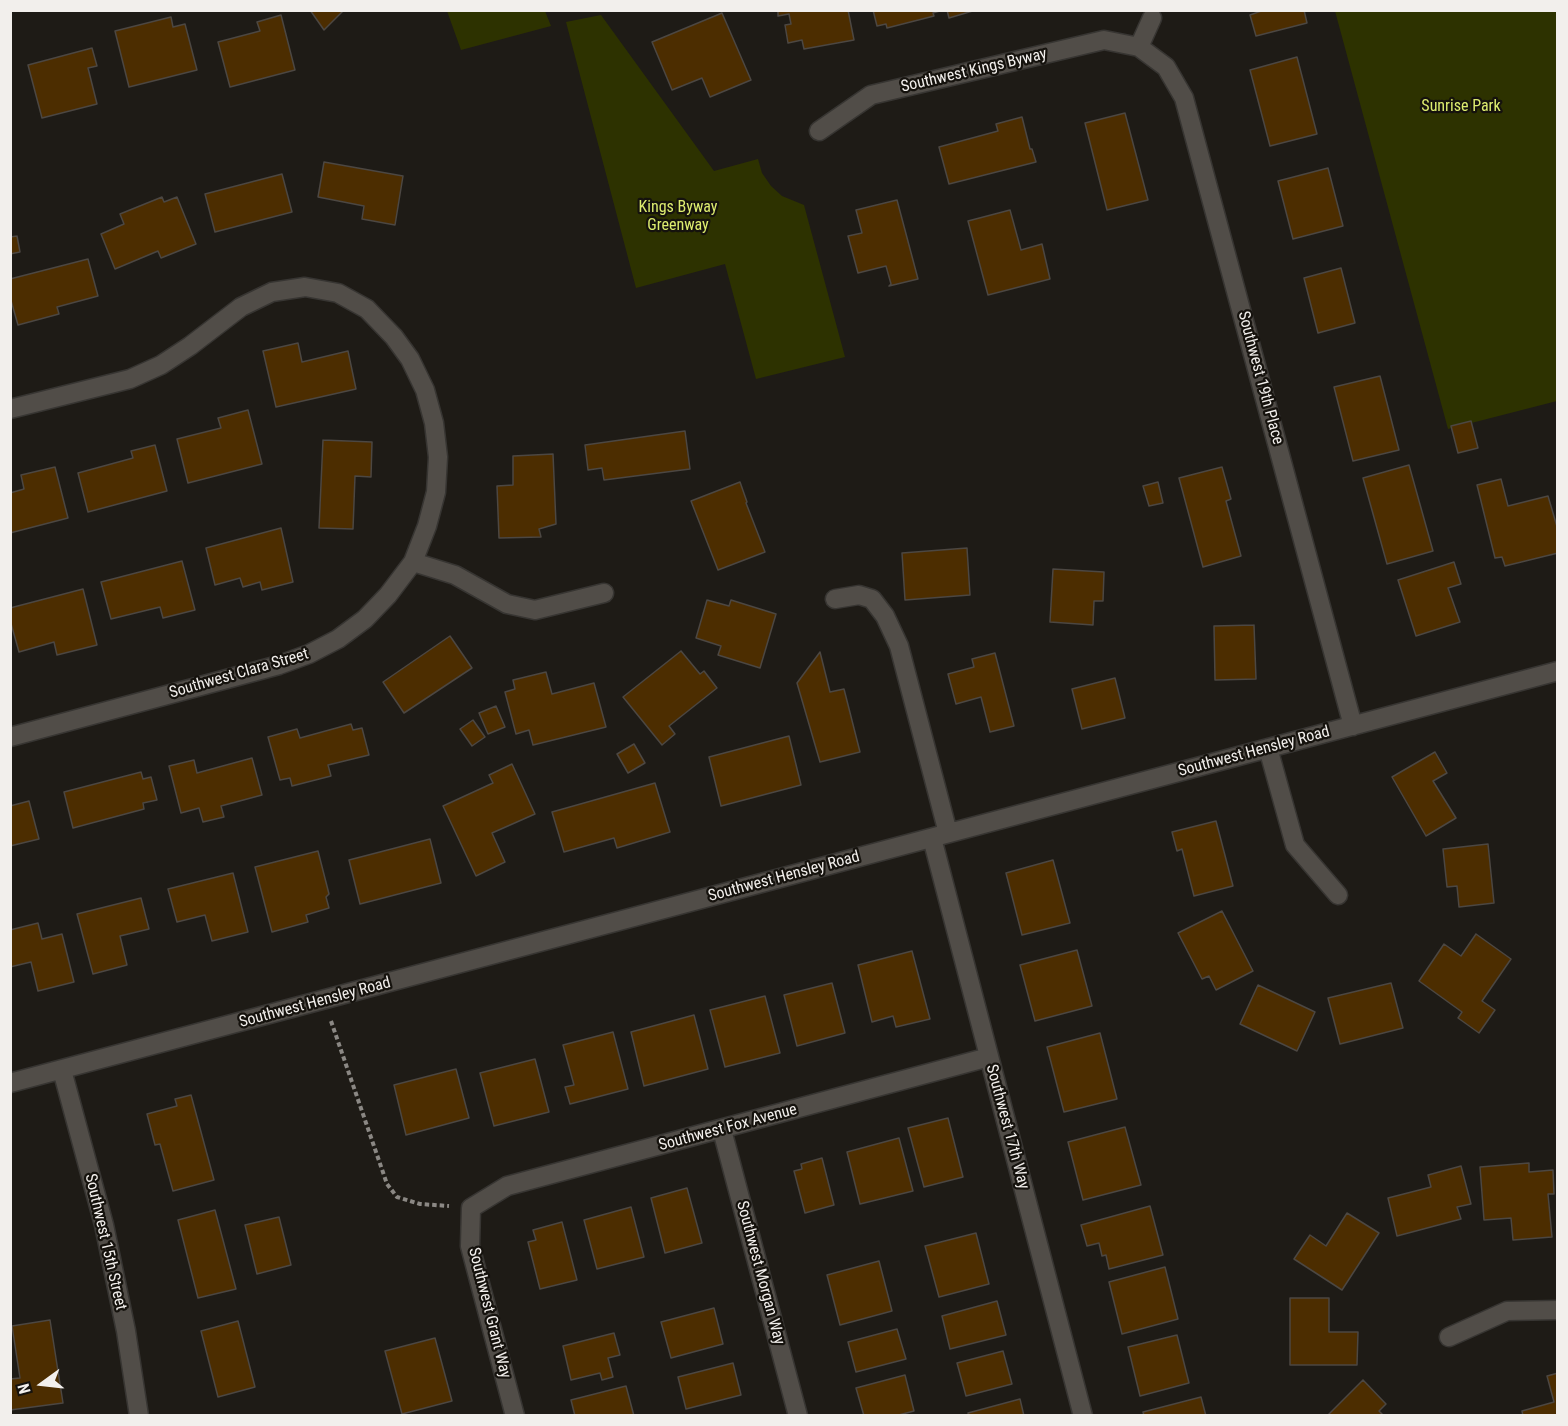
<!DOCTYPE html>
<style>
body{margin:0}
#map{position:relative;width:1568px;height:1426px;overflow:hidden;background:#1e1b16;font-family:"Roboto Condensed",sans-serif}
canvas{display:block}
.frame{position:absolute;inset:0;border:12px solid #f2efec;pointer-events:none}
.north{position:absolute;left:12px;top:1354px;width:60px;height:60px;-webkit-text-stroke:4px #15120d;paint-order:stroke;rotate:255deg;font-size:16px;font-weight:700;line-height:24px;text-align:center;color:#f2efec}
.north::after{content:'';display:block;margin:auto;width:21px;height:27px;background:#f2efec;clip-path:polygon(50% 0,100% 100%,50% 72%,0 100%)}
</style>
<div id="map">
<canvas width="1568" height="1426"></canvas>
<div class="frame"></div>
<div class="north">N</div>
</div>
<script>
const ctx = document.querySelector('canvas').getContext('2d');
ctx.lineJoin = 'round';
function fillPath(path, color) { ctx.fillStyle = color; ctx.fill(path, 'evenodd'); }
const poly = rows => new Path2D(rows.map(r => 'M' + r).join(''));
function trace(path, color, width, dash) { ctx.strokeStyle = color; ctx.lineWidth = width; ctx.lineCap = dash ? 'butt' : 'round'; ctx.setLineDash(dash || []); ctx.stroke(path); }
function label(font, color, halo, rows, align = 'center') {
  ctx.font = font + ' "Roboto Condensed",sans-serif'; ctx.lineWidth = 4.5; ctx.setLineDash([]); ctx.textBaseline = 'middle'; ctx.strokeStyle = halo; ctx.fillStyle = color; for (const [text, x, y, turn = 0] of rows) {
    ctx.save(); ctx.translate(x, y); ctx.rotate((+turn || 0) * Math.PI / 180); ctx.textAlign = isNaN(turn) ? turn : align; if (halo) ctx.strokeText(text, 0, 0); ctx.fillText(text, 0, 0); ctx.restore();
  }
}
const green = poly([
 [447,11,545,11,551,26,461,50],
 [1335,11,1557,11,1557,401,1448,429],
 [601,15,714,171,758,159,762,173,771,186,782,196,804,205,845,357,756,379,725,264,636,288,566,22]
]);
const building = poly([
 [310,10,344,10,324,30,310,10],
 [778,10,848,10,854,40,804,49,802,40,788,43,785,25,791,24,789,14,778,16,778,10],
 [873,10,943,10,933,13,934,16,887,28,886,24,877,26,873,10],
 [947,10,976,10,949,18,947,10],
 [1264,10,1304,10,1307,23,1256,36,1250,15,1264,10],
 [722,13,751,80,710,97,702,78,672,90,652,42,722,13],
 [281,15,295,70,230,87,218,42,260,31,257,22,281,15],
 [171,17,173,27,185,24,197,70,129,87,115,31,171,17],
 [92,48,97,66,88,68,97,104,42,118,28,65,92,48],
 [1297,57,1317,134,1270,146,1250,70,1297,57],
 [1125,113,1148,200,1107,210,1085,123,1125,113],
 [1022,117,1030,149,1032,149,1036,162,949,184,939,147,998,131,996,124,1022,117],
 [324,162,403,176,395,225,362,219,364,206,318,197,324,162],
 [1328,168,1343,226,1293,239,1278,181,1328,168],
 [282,174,292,212,215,232,205,194,282,174],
 [162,197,164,202,177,197,196,244,161,258,158,251,115,269,101,234,124,224,120,214,162,197],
 [897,200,918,279,889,286,891,284,886,266,858,273,848,236,862,233,856,210,897,200],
 [1010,210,1021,250,1042,244,1050,279,988,295,968,221,1010,210],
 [17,236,20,252,10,254,10,237,17,236],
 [88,259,98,296,57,307,59,314,18,325,10,297,10,279,88,259],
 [1341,268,1355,323,1318,333,1304,278,1341,268],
 [298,343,302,362,348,351,356,389,276,407,263,351,298,343],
 [1380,376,1399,450,1353,461,1334,387,1380,376],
 [248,410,262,464,188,483,177,439,221,428,218,418,248,410],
 [1471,421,1478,448,1458,453,1451,426,1471,421],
 [685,431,690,469,604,480,602,468,588,470,585,445,685,431],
 [323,440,372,442,371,477,355,476,353,529,319,528,323,440],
 [155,445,167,491,88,512,78,473,133,458,131,451,155,445],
 [553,454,556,524,539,529,541,537,499,538,497,486,513,485,513,456,553,454],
 [1409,465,1433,551,1387,564,1363,478,1409,465],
 [55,467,68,518,10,533,10,493,24,489,21,475,55,467],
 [1222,467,1231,499,1226,501,1241,556,1203,567,1179,478,1222,467],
 [1501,479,1508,506,1548,496,1558,530,1558,553,1505,566,1502,557,1495,558,1477,485,1501,479],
 [740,482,747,502,746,503,765,552,718,570,691,501,740,482],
 [1158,482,1163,503,1149,506,1143,486,1158,482],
 [281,528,293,582,262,590,260,582,243,587,240,578,215,585,206,548,281,528],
 [967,548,970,595,905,600,902,553,967,548],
 [182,561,195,610,163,618,160,607,111,619,101,582,182,561],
 [1454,562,1461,584,1448,588,1460,622,1416,636,1398,580,1454,562],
 [1053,569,1104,572,1103,601,1094,601,1093,625,1050,622,1053,569],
 [83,589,97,645,57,655,54,642,19,652,10,620,10,608,83,589],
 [707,600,729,606,731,600,776,614,760,668,718,655,721,646,696,638,707,600],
 [1254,625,1256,679,1215,680,1214,626,1254,625],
 [450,636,472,668,404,713,383,682,450,636],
 [681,651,700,674,704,671,717,688,669,726,675,734,662,745,623,697,681,651],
 [820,652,830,692,844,689,860,752,820,762,797,683,820,652],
 [995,653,1014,726,990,732,981,697,956,704,948,674,974,667,972,659,995,653],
 [546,672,552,694,594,683,606,727,533,745,529,730,516,734,505,692,515,689,513,680,546,672],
 [1115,678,1125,718,1082,729,1072,689,1115,678],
 [496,706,505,727,488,734,479,713,496,706],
 [473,720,485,737,472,746,460,729,473,720],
 [351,724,353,730,362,728,369,755,328,765,331,776,292,786,290,778,280,780,268,737,297,729,300,738,351,724],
 [789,736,801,785,721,806,709,757,789,736],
 [634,744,645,763,628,773,617,754,634,744],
 [1435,752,1447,773,1433,781,1456,818,1426,836,1392,777,1435,752],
 [252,758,262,795,221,806,224,817,203,822,199,808,181,813,169,766,194,760,197,773,252,758],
 [512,764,535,814,492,833,505,862,476,876,443,806,493,783,489,775,512,764],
 [141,772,143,779,151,777,157,800,143,803,144,809,73,828,64,792,141,772],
 [655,783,670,832,617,848,614,838,564,852,552,812,655,783],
 [29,801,39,839,10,846,10,806,29,801],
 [1216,821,1233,886,1194,896,1182,849,1177,851,1172,832,1216,821],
 [430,839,441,883,360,904,349,860,430,839],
 [1488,844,1494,903,1459,907,1457,886,1447,887,1443,849,1488,844],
 [318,851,329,894,326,897,329,908,306,915,308,922,272,932,255,867,318,851],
 [1053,860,1070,923,1022,935,1006,873,1053,860],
 [233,873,248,932,212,941,205,915,177,922,168,889,233,873],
 [141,898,149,929,120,936,127,965,93,974,77,914,141,898],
 [1222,911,1253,971,1216,990,1209,976,1202,979,1178,933,1222,911],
 [38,923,42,939,62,934,74,982,38,991,31,962,10,967,10,930,38,923],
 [1476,934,1511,959,1482,1001,1495,1010,1479,1033,1458,1018,1462,1012,1419,981,1444,944,1461,956,1476,934],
 [1077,950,1092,1006,1035,1021,1020,965,1077,950],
 [912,951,930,1019,896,1027,893,1016,872,1022,858,965,912,951],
 [832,983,845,1033,797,1046,784,995,832,983],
 [1391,983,1403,1028,1340,1044,1328,998,1391,983],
 [1258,985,1315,1012,1297,1051,1240,1024,1258,985],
 [765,996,780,1053,725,1067,710,1010,765,996],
 [694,1015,708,1069,644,1086,631,1032,694,1015],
 [613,1032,628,1089,570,1104,565,1087,574,1085,563,1045,613,1032],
 [1100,1033,1117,1099,1064,1112,1047,1047,1100,1033],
 [535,1059,549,1112,494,1126,480,1073,535,1059],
 [456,1069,469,1118,406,1135,394,1085,456,1069],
 [191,1095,214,1180,173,1191,160,1144,155,1145,147,1114,177,1106,175,1099,191,1095],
 [948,1118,963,1177,924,1187,908,1128,948,1118],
 [1125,1127,1141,1185,1083,1200,1068,1142,1125,1127],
 [899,1138,913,1191,860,1204,847,1152,899,1138],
 [822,1158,834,1205,805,1213,794,1171,802,1169,801,1164,822,1158],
 [1529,1163,1529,1172,1553,1170,1554,1194,1548,1194,1552,1237,1513,1240,1511,1218,1484,1220,1480,1167,1529,1163],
 [1461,1166,1471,1204,1457,1207,1461,1219,1397,1236,1388,1198,1431,1187,1428,1175,1461,1166],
 [687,1188,702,1243,665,1253,651,1198,687,1188],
 [1150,1206,1163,1255,1109,1269,1106,1255,1102,1256,1099,1243,1087,1246,1081,1225,1150,1206],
 [631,1207,644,1257,597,1269,584,1220,631,1207],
 [215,1210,236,1289,198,1298,178,1220,215,1210],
 [1347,1213,1379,1233,1342,1290,1294,1259,1310,1235,1326,1246,1347,1213],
 [279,1217,291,1265,257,1274,245,1225,279,1217],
 [562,1222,577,1280,540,1289,528,1242,536,1240,533,1230,562,1222],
 [976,1233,989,1284,939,1297,925,1246,976,1233],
 [879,1261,892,1311,840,1325,827,1275,879,1261],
 [1165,1267,1178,1319,1122,1334,1109,1282,1165,1267],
 [1290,1298,1329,1298,1329,1332,1358,1332,1357,1365,1290,1365,1290,1298],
 [997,1301,1006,1335,950,1349,942,1316,997,1301],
 [714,1308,723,1344,671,1358,661,1322,714,1308],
 [50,1320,63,1403,10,1410,10,1379,20,1378,12,1326,50,1320],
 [238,1321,255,1387,218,1397,201,1331,238,1321],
 [897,1329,906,1359,856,1372,848,1342,897,1329],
 [614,1333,620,1355,608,1358,613,1377,602,1380,600,1373,571,1380,563,1346,614,1333],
 [1177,1335,1189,1383,1140,1396,1128,1347,1177,1335],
 [435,1338,452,1401,402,1414,385,1351,435,1338],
 [1003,1351,1012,1384,966,1396,957,1363,1003,1351],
 [733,1363,741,1395,686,1409,678,1377,733,1363],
 [1558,1373,1558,1416,1523,1416,1522,1411,1554,1402,1547,1376,1558,1373],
 [905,1375,914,1411,895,1416,864,1416,856,1388,905,1375],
 [1363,1380,1386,1404,1379,1411,1384,1416,1327,1416,1363,1380],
 [626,1386,634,1416,575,1416,571,1400,626,1386],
 [1201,1397,1206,1416,1144,1416,1143,1412,1201,1397],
 [1020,1399,1024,1416,969,1416,968,1413,1020,1399]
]);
const path = poly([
 [331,1021,387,1184,397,1197,420,1204,449,1206]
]);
const minor = poly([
 [1139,47,1152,18],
 [819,131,871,95,1104,40,1139,47,1166,67,1184,98,1353,726],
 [10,409,130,379,161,365,190,346,241,307,272,292,305,287,338,293,367,309,394,337,410,359,425,390,434,423,438,457,436,492,427,526,413,562,388,595,365,619,338,639,309,654,279,665,10,737],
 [413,562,455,575,507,604,535,610,604,593],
 [835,599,859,595,872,599,885,616,899,646,948,833],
 [1268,748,1295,845,1338,895],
 [932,838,1083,1416],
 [62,1070,104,1225,126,1331,139,1416],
 [10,1083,1558,671],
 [722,1130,798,1416],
 [1449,1337,1507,1311,1558,1310],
 [515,1416,470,1246,471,1208,507,1186,989,1057]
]);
const streetNames = [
 ["Southwest Kings Byway",974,71,-13],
 ["Southwest 19th Place",1260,378,75],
 ["Southwest Clara Street",239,674,-16],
 ["Southwest Hensley Road",1254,752,-15],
 ["Southwest Hensley Road",784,877,-15],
 ["Southwest Hensley Road",315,1003,-15],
 ["Southwest 17th Way",1007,1127,75],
 ["Southwest Fox Avenue",728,1128,-15],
 ["Southwest 15th Street",105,1242,77],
 ["Southwest Morgan Way",760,1273,75],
 ["Southwest Grant Way",489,1313,76]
];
const parkNames = [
 ["Sunrise Park",1461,107],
 ["Kings Byway",678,208],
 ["Greenway",678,226]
];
fillPath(green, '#2d3200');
fillPath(building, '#4c2d00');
trace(building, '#4c4742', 1.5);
trace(minor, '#373532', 21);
trace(path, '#8b8884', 4, [4.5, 3]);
trace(minor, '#514d48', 18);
label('16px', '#f2efec', '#15120d', streetNames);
label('16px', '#ddec6f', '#15120d', parkNames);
</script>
